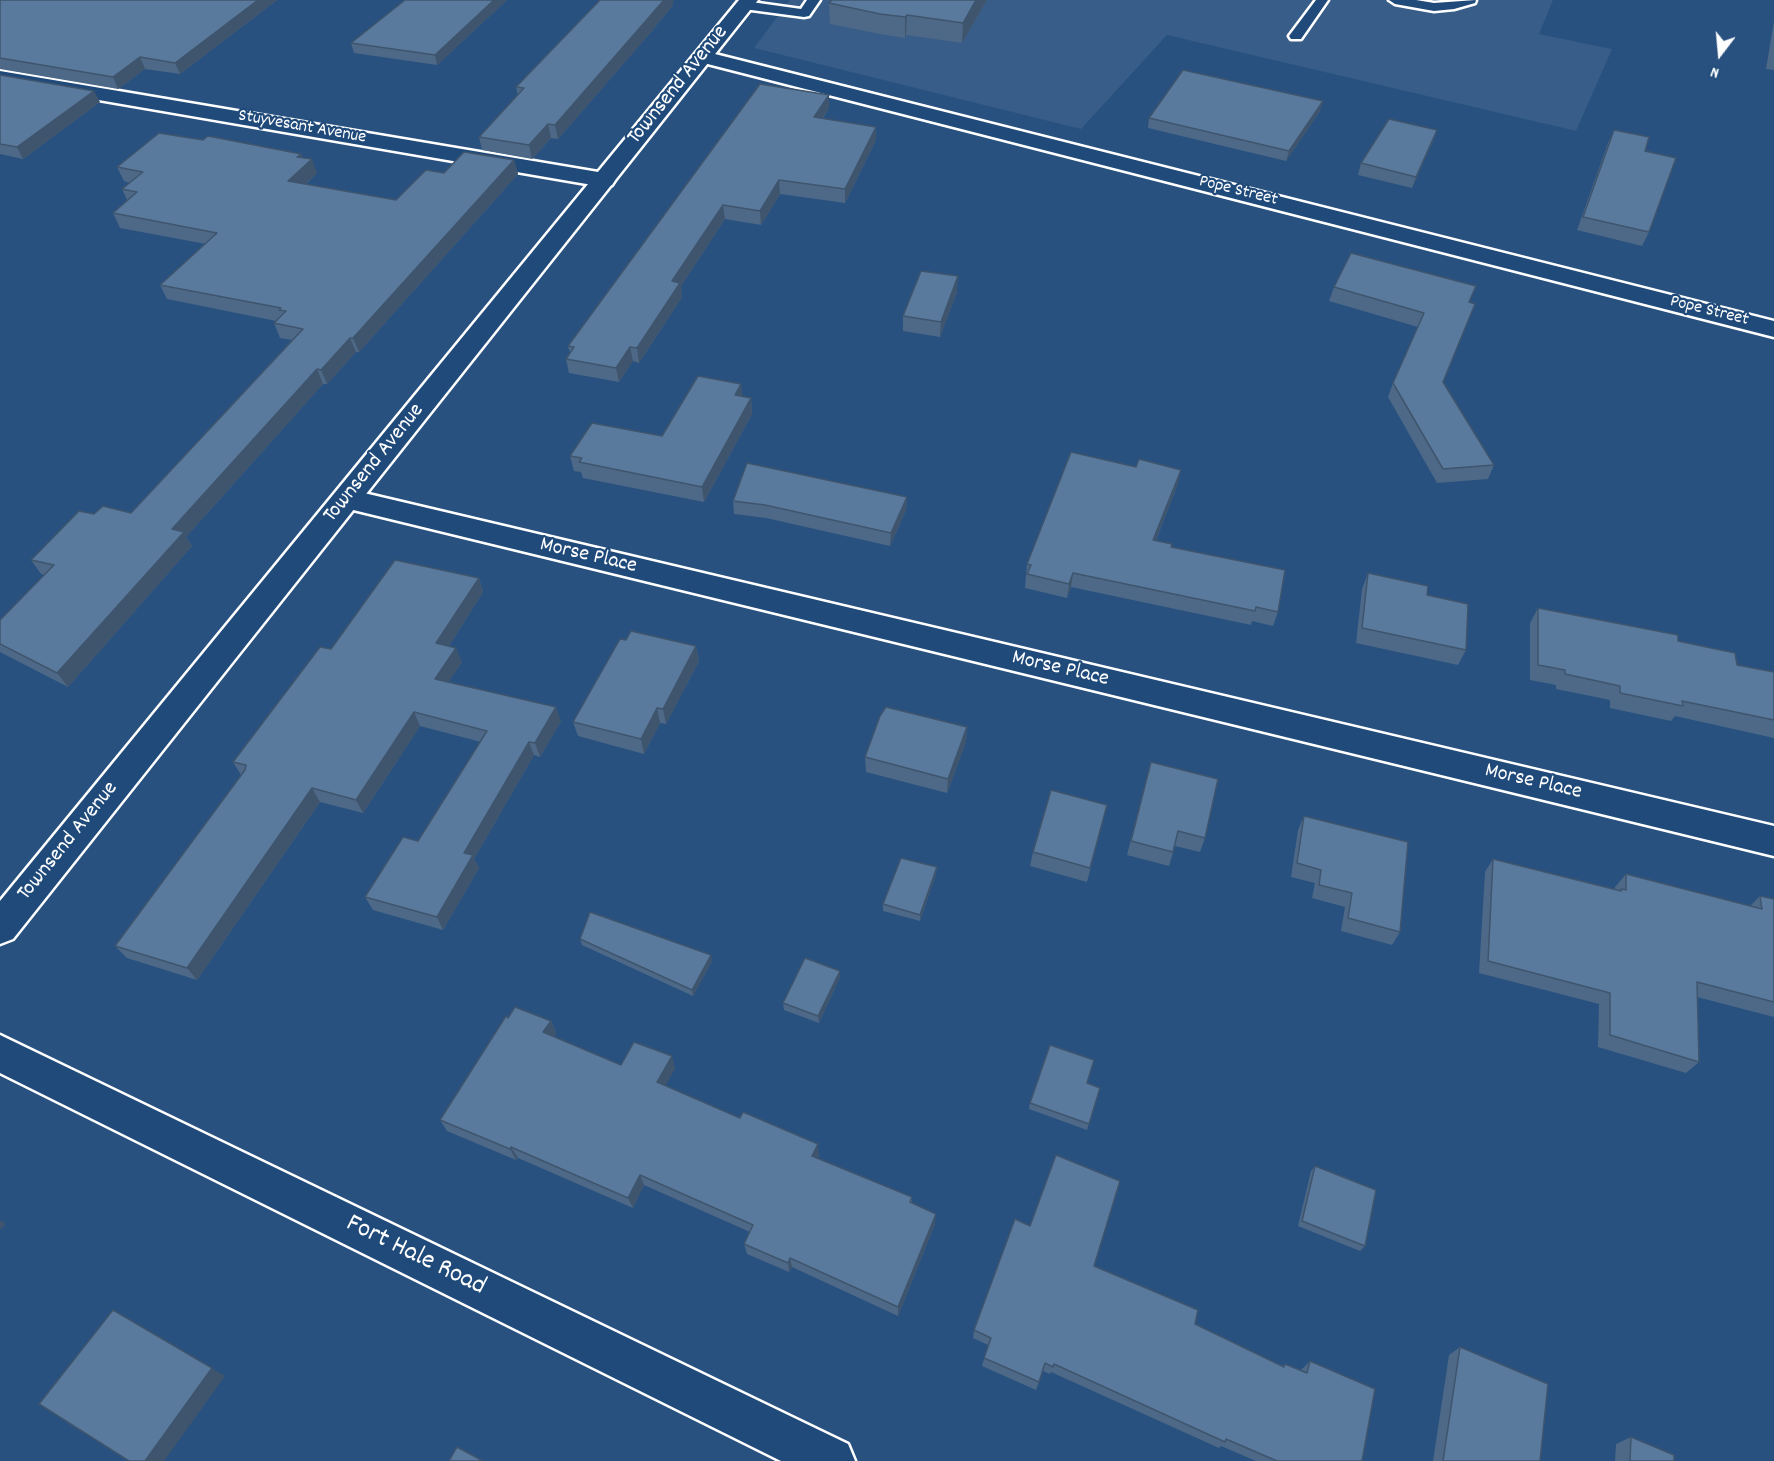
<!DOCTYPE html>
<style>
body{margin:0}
#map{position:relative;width:1774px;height:1461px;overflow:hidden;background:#28517f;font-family:Dekko,sans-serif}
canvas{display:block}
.north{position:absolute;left:1690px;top:24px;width:60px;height:60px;-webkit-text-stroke:4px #1f4a7a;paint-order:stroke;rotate:196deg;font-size:16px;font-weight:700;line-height:24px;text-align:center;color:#fff}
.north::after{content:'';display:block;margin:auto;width:21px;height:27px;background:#fff;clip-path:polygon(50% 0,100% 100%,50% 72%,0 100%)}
</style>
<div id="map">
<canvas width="1774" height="1461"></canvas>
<div class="north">N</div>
</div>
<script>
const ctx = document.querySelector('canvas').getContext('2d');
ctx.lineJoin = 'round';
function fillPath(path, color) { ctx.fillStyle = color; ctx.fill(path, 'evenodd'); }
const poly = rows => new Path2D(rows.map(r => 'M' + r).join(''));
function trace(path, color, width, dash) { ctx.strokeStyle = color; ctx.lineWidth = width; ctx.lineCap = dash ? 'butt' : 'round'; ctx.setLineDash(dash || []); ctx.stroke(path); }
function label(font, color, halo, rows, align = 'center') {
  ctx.font = font + ' Dekko,sans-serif'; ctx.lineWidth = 4.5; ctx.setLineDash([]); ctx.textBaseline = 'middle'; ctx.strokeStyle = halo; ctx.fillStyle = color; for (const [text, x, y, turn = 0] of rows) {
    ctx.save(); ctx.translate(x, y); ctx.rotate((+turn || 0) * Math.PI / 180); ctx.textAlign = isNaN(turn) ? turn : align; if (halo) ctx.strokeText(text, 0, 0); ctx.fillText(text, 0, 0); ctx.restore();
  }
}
const built = poly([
 [790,0,1553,0,1539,34,1612,49,1576,131,1167,35,1081,129,754,48]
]);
const service = poly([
 [807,0,820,0,809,16,804,17,744,9,738,5,744,1,801,9,807,0],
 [1316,0,1328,0,1301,39,1291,39,1289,36,1316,0],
 [1389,0,1416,0,1434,3,1476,0,1475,3,1454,9,1434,11,1395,4,1389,0]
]);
const minor = poly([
 [703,51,1774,321,1774,337,696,61,693,57,696,53,703,51],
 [0,71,604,173,612,175,615,180,612,185,604,187,0,83,0,71],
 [347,489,1774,826,1774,856,337,506,333,499,337,492,347,489],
 [0,1035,848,1444,855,1461,781,1461,0,1073,0,1035]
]);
const secondary = poly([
 [739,0,758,0,13,939,0,944,0,901,739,0]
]);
const wall = poly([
 [0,0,277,0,180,74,145,69,118,89,0,69],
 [507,0,437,65,354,53,351,43],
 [600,0,673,0,673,5,651,32,558,139,551,138,532,159,482,150,479,137,518,95,516,87],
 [832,0,987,0,962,43,906,35,905,38,880,34,830,24,829,3],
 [1774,21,1774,70,1766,69],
 [0,75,100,102,23,159,0,154],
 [829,95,829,108,823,118,876,140,845,203,780,194,761,225,725,219,681,286,682,297,639,363,633,361,619,382,569,373,566,359,570,353,568,346],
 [1320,111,1286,161,1148,128,1149,118],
 [1437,130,1433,141,1412,188,1358,175,1361,163],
 [1614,130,1645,151,1649,232,1642,246,1577,230,1608,143],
 [203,140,301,154,302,158,317,173,306,184,396,200,444,173,514,160,518,174,359,352,356,352,327,384,323,384,186,537,192,546,68,687,0,652,0,620,44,575,41,574,31,560,94,514,131,513,292,340,280,338,274,323,276,321,167,299,160,285,206,244,120,228,113,213,127,200,122,189,130,183,124,181,117,167],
 [1334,287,1469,302,1443,382,1494,465,1488,479,1437,483,1388,397,1393,383,1418,327,1329,301],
 [957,292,940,337,903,331,903,316],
 [743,397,751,398,752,414,704,502,583,478,581,472,574,471,570,456,662,436],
 [1178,484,1156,540,1171,547,1278,612,1273,626,1252,621,1251,625,1071,587,1067,598,1025,588,1027,564],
 [907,497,906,510,890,546,766,518,734,514,733,501],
 [1368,573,1427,595,1466,650,1458,665,1356,643,1362,589],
 [479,578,483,592,449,646,462,662,448,682,561,721,540,757,534,755,474,859,479,868,443,930,373,910,365,897,418,841,481,742,420,726,363,813,320,802,197,980,127,958,115,946,241,775,233,762,331,649],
 [1538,608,1678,641,1737,665,1774,672,1774,738,1675,716,1671,721,1610,708,1610,700,1556,689,1556,685,1530,680,1530,623],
 [626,640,696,646,699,661,666,724,660,723,644,754,578,736,573,722],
 [967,727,966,742,947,793,866,772,865,757],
 [1151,762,1205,838,1200,852,1175,846,1169,866,1127,855],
 [1107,805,1087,882,1030,866,1033,852],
 [1304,816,1400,932,1392,945,1341,931,1345,907,1312,898,1315,883,1291,877,1298,830],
 [1493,859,1615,889,1615,887,1626,874,1750,906,1760,896,1774,899,1774,1017,1697,997,1699,1062,1686,1073,1598,1047,1599,1004,1479,973,1485,872],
 [937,867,936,874,920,921,883,911,883,904],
 [580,939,712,961,693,996,582,945],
 [840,977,819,1023,784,1010,783,1003],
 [508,1018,551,1021,556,1033,554,1037,621,1065,675,1068,665,1086,819,1155,818,1158,912,1197,912,1203,935,1224,898,1316,792,1267,789,1272,747,1254,744,1244,750,1232,644,1185,633,1208,518,1158,516,1160,447,1131,440,1120],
 [1087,1083,1100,1088,1087,1130,1029,1109,1030,1103],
 [1315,1166,1365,1246,1360,1251,1298,1226,1311,1171],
 [1094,1266,1195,1324,1282,1366,1285,1364,1301,1370,1310,1361,1362,1461,1256,1461,1221,1446,1219,1448,1051,1372,1050,1374,1043,1371,1036,1390,982,1366,988,1345,973,1338,974,1330],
 [1460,1347,1540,1461,1433,1461,1449,1355],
 [1631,1437,1674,1461,1615,1461,1616,1444]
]);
const shadedWall = poly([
 [258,0,277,0,180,74,175,63],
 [494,0,507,0,437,65,435,55],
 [664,0,673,0,673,5,651,32,558,139,555,125],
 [976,0,987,0,962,43,963,23],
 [907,15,906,35,905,38,905,17],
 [140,57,145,69,118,89,113,77],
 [94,91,100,102,23,159,17,147],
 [829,95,829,108,814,130,814,117],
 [1323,101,1320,111,1286,161,1289,151],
 [548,124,551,138,532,159,529,145],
 [876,127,876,140,845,203,845,189],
 [1437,130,1433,141,1412,188,1416,177],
 [301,154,305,166,312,159,317,173,294,195,288,181,297,157],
 [514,160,518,174,359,352,353,338],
 [779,180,780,194,761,225,760,211],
 [723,205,725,219,681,286,682,297,639,363,637,348,672,281],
 [958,276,957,292,940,337,941,322],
 [350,338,356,352,327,384,321,370],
 [630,347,633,361,619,382,616,368],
 [317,369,323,384,186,537,192,546,68,687,57,673,172,529],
 [741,384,743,399,735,395],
 [751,398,752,414,704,502,702,487],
 [1181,470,1178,484,1150,554,1153,540],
 [907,497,906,510,890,546,891,533],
 [1073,573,1071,587,1067,598,1069,584],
 [479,578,483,592,442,657,436,643],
 [696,646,699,661,666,724,663,709],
 [456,648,462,662,441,693,435,679],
 [556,707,561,721,540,757,535,743],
 [657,708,660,723,644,754,641,739],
 [414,712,420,726,363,813,356,800],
 [967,727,966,742,947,793,948,779],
 [529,742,534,755,474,859,479,868,443,930,437,917,464,853],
 [312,788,320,802,197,980,187,968],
 [937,867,936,874,920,921,920,915],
 [711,955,712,961,693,996,692,990],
 [840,971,840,977,819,1023,818,1016],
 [551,1021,556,1033,549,1044,543,1032],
 [672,1056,675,1068,661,1094,657,1082],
 [818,1144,819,1155,814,1166,812,1156],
 [511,1147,518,1158,516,1160,510,1149],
 [640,1175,644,1185,633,1208,628,1198],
 [936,1214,935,1224,898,1316,898,1307],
 [0,1220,6,1224,0,1230],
 [790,1258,792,1267,789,1272,788,1263],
 [127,1318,225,1376,164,1461,145,1461]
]);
const building = poly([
 [0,0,258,0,175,63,140,57,113,77,0,58,0,0],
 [405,0,494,0,435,55,351,43,405,0],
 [600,0,664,0,555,125,548,124,529,145,479,137,524,88,516,87,600,0],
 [832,0,976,0,963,23,907,15,905,17,880,14,829,3,832,0],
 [1183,70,1323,101,1289,151,1149,118,1183,70],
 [0,75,94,91,17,147,0,144,0,75],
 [760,84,829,95,814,117,876,127,845,189,779,180,760,211,723,205,672,281,680,283,637,348,630,347,616,368,566,359,574,347,568,346,760,84],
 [1389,119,1437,130,1416,177,1361,163,1389,119],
 [1614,130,1649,137,1645,151,1676,158,1649,232,1583,217,1614,130],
 [159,133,203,140,208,136,301,154,297,157,312,159,288,181,396,200,426,170,444,173,464,152,514,160,353,338,350,338,321,370,317,369,172,529,184,532,57,673,0,644,0,620,54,565,31,560,79,511,94,514,103,506,131,513,303,329,274,323,286,311,279,310,281,308,160,285,217,233,113,213,137,192,122,189,143,172,117,167,159,133],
 [1351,253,1476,286,1469,302,1475,304,1443,382,1494,465,1443,469,1393,383,1424,313,1334,287,1351,253],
 [921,271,958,276,941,322,903,316,921,271],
 [698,376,741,384,735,395,751,398,702,487,579,462,582,458,570,456,592,423,662,436,698,376],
 [1071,452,1136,467,1139,459,1181,470,1153,540,1172,544,1171,547,1285,570,1278,612,1256,607,1255,611,1073,573,1069,584,1027,574,1031,565,1027,564,1071,452],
 [747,463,907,497,891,533,765,505,733,501,747,463],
 [395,560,479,578,436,643,456,648,435,679,556,707,535,743,529,742,464,853,473,855,437,917,365,897,403,837,418,841,487,731,414,712,356,800,312,788,187,968,115,946,245,770,246,765,233,762,320,647,331,649,395,560],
 [1368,573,1428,586,1427,595,1468,604,1466,650,1362,628,1368,573],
 [1538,608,1678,635,1678,641,1735,653,1737,665,1774,672,1774,720,1682,701,1683,706,1620,693,1620,686,1565,674,1565,670,1538,665,1538,608],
 [631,631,696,646,663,709,657,708,641,739,573,722,620,639,626,640,631,631],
 [886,707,967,727,948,779,865,757,880,716,886,707],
 [1151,762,1218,779,1205,838,1178,831,1173,852,1131,841,1151,762],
 [1051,790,1107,805,1090,868,1033,852,1051,790],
 [1304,816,1408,842,1400,932,1348,918,1352,893,1319,885,1321,870,1297,863,1304,816],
 [901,858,937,867,920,915,883,904,901,858],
 [1493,859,1621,891,1621,889,1626,890,1626,874,1762,909,1760,896,1774,899,1774,1002,1697,982,1699,1062,1610,1035,1610,993,1488,961,1493,859],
 [590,912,711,955,692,990,580,939,590,912],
 [805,958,840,971,818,1016,783,1003,805,958],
 [515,1007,551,1021,543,1032,621,1065,634,1042,672,1056,657,1082,740,1118,743,1112,818,1144,812,1156,912,1197,910,1202,936,1214,898,1307,790,1258,788,1263,744,1244,753,1225,640,1175,628,1198,511,1147,510,1149,440,1120,506,1016,508,1018,515,1007],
 [1050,1045,1094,1060,1087,1083,1100,1088,1089,1124,1030,1103,1050,1045],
 [1056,1155,1120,1181,1094,1266,1198,1310,1195,1324,1284,1367,1285,1364,1307,1373,1310,1361,1375,1389,1362,1461,1277,1461,1226,1439,1225,1442,1054,1364,1053,1367,1045,1363,1039,1382,984,1358,991,1338,974,1330,1015,1219,1030,1226,1056,1155],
 [1315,1166,1376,1190,1365,1246,1302,1221,1315,1166],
 [113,1310,212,1368,145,1461,129,1461,39,1404,113,1310],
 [1460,1347,1548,1384,1540,1461,1443,1461,1460,1347],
 [1631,1437,1674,1455,1674,1461,1630,1461,1631,1437],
 [457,1447,483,1461,449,1461,457,1447]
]);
const farStreetnames = [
 ["Stuyvesant Avenue",302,128,10],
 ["Pope Street",1238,192,14],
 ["Pope Street",1709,312,14]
];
const streetNames = [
 ["Townsend Avenue",679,86,-51],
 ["Townsend Avenue",375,464,-51],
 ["Morse Place",588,557,13],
 ["Morse Place",1060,670,13],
 ["Morse Place",1533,783,13],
 ["Townsend Avenue",69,842,-51]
];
const nearStreetnames = [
 ["Fort Hale Road",415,1257,26]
];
fillPath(built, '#375d88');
trace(service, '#fff', 5);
trace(minor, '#fff', 5);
trace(secondary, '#fff', 5);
fillPath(service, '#1f4a7a');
fillPath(minor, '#1f4a7a');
fillPath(secondary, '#1f4a7a');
fillPath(wall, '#4d6987');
fillPath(shadedWall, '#3f556e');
fillPath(building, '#5a7a9d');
trace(building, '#3f556e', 1.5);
label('18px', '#fff', '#1f4a7a', farStreetnames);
label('22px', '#fff', '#1f4a7a', streetNames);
label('27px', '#fff', '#1f4a7a', nearStreetnames);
</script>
